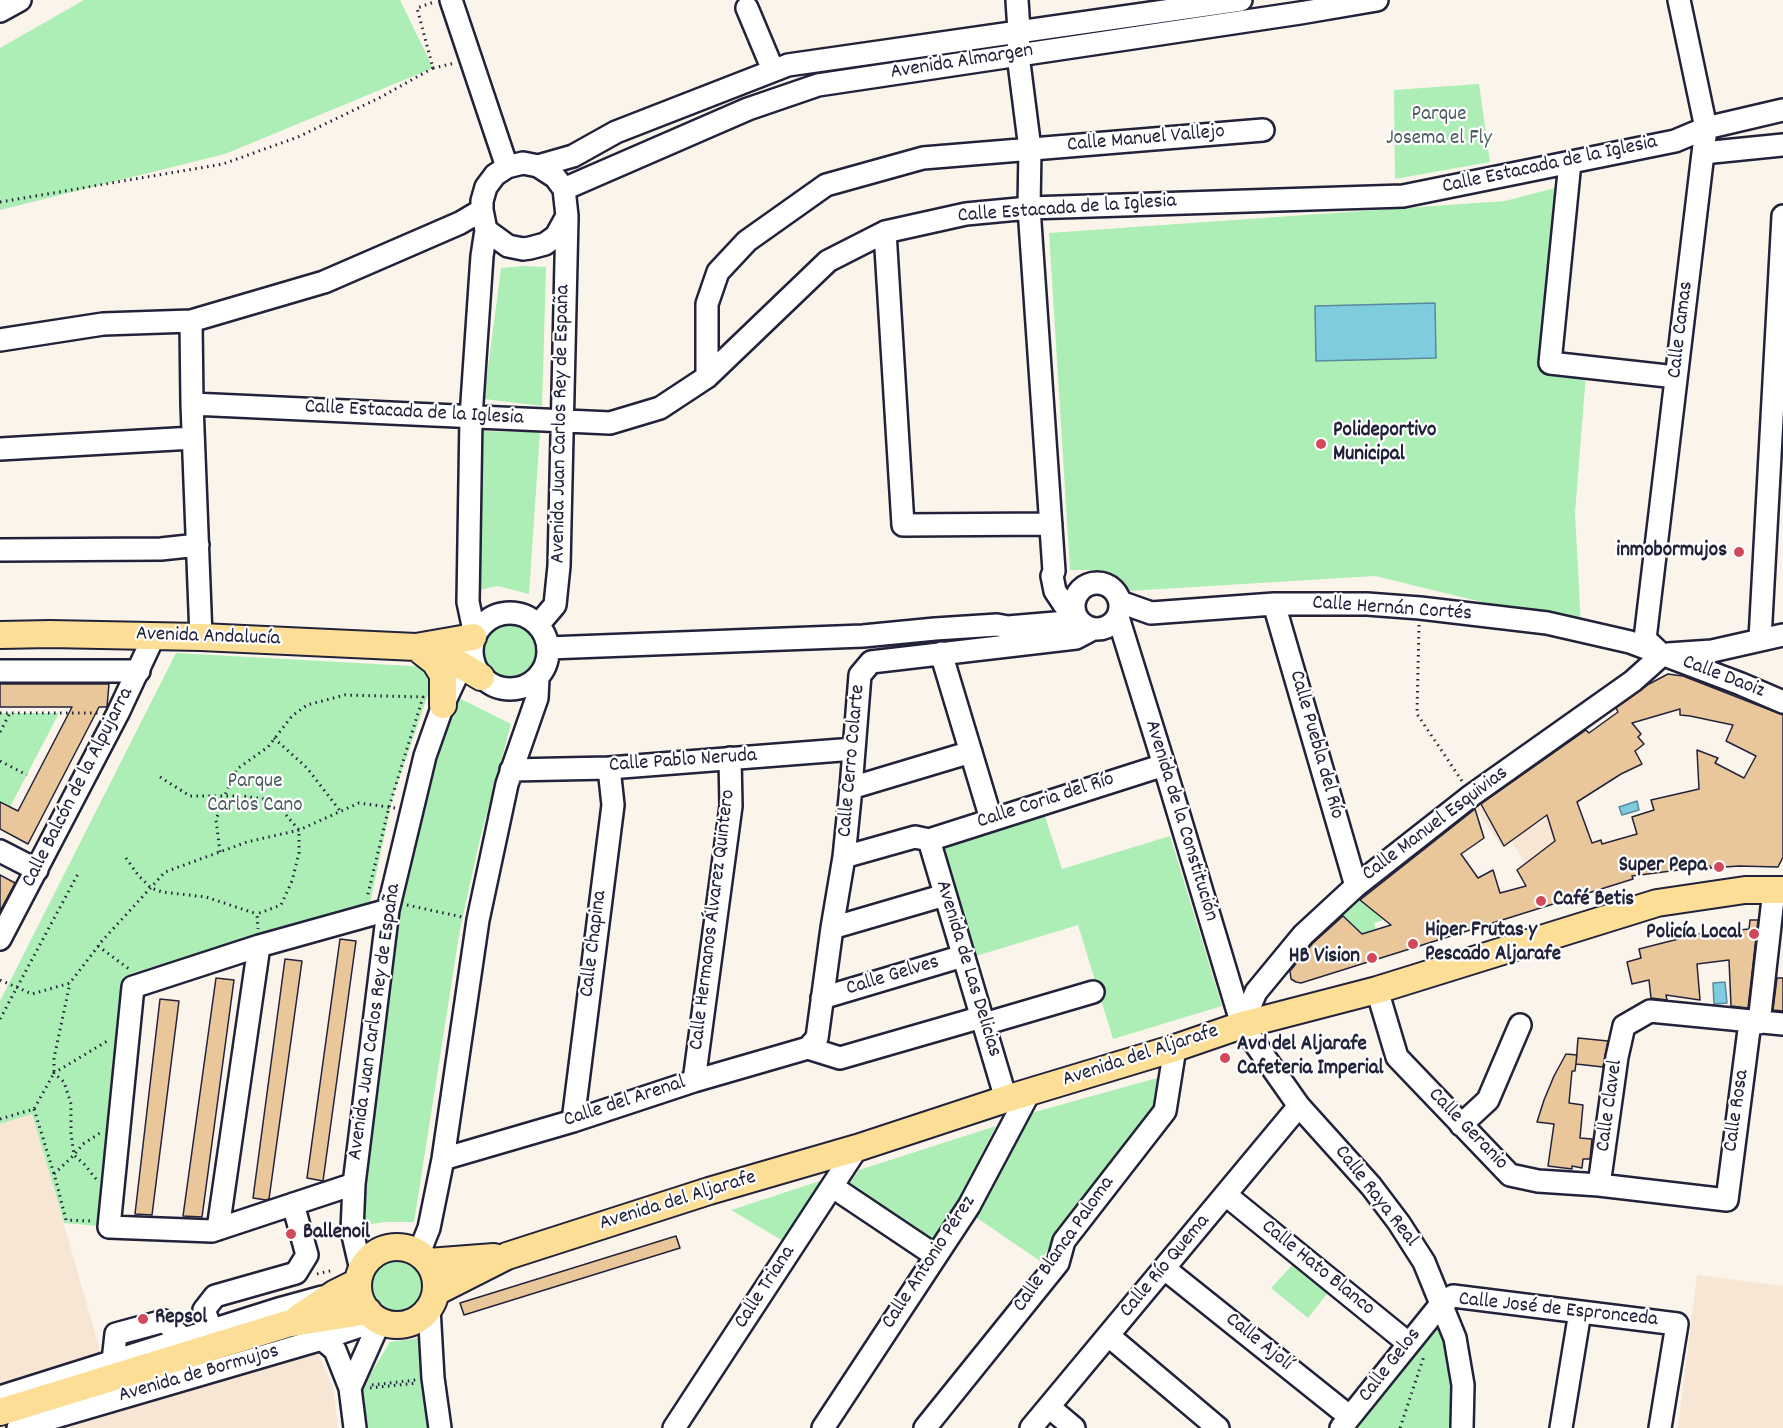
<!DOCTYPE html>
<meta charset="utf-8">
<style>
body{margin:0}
canvas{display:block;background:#fbf4eb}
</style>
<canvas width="1783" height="1428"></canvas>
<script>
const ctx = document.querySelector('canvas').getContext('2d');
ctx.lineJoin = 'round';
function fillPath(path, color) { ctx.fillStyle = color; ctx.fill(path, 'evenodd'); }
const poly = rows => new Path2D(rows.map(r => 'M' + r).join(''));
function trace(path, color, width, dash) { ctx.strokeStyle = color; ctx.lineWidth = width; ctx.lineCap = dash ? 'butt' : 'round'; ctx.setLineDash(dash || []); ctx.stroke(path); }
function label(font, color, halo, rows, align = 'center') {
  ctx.font = font + ' Dekko,sans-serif'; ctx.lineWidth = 4.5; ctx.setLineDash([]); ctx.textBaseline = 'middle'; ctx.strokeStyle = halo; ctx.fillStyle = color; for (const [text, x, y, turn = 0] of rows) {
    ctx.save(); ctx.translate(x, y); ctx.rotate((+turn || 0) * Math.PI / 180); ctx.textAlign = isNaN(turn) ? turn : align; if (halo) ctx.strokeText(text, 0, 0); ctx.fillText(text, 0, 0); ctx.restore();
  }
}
const built = poly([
 [1505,787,1535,826,1548,818,1555,841,1525,863,1511,841,1502,847,1475,808],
 [32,1114,102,1357,0,1389,0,1124],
 [1697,1275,1783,1286,1783,1428,1678,1428],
 [318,1352,333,1387,338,1428,58,1428]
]);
const green = poly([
 [84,0,400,0,433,68,225,154,0,210,0,48],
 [1479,84,1490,162,1395,179,1394,90],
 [1574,183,1557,357,1586,374,1575,513,1581,626,1375,576,1128,591,1113,578,1093,570,1070,570,1049,233,1505,201],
 [524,266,546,267,542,406,484,399,501,268],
 [480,431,540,432,529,594,498,586,479,590],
 '481 651a29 29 0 1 1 58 0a29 29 0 1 1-58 0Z',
 [176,653,429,667,432,683,393,796,370,903,129,974,98,1226,64,1223,32,1114,0,1124,0,1001],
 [459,698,511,724,480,839,460,929,414,1222,386,1222,362,1225,368,1144,398,912,433,757],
 [0,713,59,713,10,807,0,802],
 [1044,813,1062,869,1170,836,1222,1006,1113,1039,1078,925,976,956,941,844],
 [1360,899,1384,920,1374,923,1376,930,1363,935,1342,915],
 [1157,1078,1158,1101,1040,1261,974,1216,1024,1115],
 [996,1126,936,1243,849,1184,859,1170],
 [826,1179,785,1242,731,1210],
 '367 1286a30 30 0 1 1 60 0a30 30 0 1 1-60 0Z',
 [1296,1261,1330,1290,1308,1318,1271,1288],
 [1446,1316,1455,1407,1452,1428,1357,1428],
 [418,1338,430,1428,364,1428,360,1391,390,1342]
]);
const water = poly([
 [1435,303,1436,358,1316,361,1315,306,1435,303],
 [1637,801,1639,810,1622,815,1619,807,1637,801],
 [1725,982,1727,1003,1714,1004,1713,983,1725,982]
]);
const building = poly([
 [1668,674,1683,676,1783,715,1783,857,1778,867,1739,866,1710,868,1710,866,1632,876,1633,879,1301,983,1296,982,1291,979,1290,971,1312,944,1343,916,1362,934,1391,925,1360,900,1475,809,1484,838,1461,854,1478,878,1493,870,1500,893,1526,886,1517,870,1555,841,1547,815,1504,846,1481,804,1586,730,1589,733,1618,712,1616,708,1649,684,1668,674],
 [1680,709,1680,715,1690,716,1733,725,1726,741,1756,756,1744,778,1715,763,1718,758,1697,750,1699,789,1651,800,1654,810,1632,817,1637,834,1602,844,1601,840,1592,843,1577,802,1621,774,1642,764,1635,751,1644,744,1638,737,1641,734,1632,723,1680,709],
 [0,684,109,684,107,707,99,707,28,844,0,829,0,802,18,811,72,707,0,707,0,684],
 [0,875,15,883,0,911,0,875],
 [1750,920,1758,920,1748,1008,1731,1006,1729,960,1697,964,1700,1000,1666,995,1667,1000,1651,998,1649,980,1632,984,1627,962,1641,958,1639,949,1698,934,1749,929,1750,920],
 [340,939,356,941,323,1181,307,1178,340,939],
 [285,959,302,961,269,1199,266,1200,253,1198,285,959],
 [216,978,234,980,202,1217,183,1216,216,978],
 [1777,978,1783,978,1783,1011,1773,1010,1777,978],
 [160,999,179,1001,152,1215,135,1214,160,999],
 [1578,1038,1608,1041,1603,1067,1576,1064,1578,1038],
 [1566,1054,1577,1055,1575,1071,1572,1071,1569,1103,1583,1105,1580,1138,1592,1139,1590,1159,1583,1159,1582,1168,1572,1166,1572,1169,1548,1166,1554,1124,1537,1122,1544,1100,1554,1076,1566,1054],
 [676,1236,680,1248,464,1315,460,1303,676,1236]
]);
const path = poly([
 [433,68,455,63],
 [0,202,223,164,298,137,381,97,433,68,417,8,434,2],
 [1419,625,1417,714,1462,781],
 [0,713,98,713],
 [0,732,10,713],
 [274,738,307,768,341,812],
 [0,761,27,775],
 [160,777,190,796,242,796,271,800,279,807,299,830,299,853,292,881,281,905,257,914,258,929],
 [220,852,216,820,224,797,237,769,268,747,292,716,307,705,345,695,423,697,389,807,367,898],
 [126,858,138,875,151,888,162,892,206,897,257,914],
 [407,905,462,917],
 [98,946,129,969],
 [0,980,32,994,70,983,102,941,165,872,247,842,299,830,359,803,395,808],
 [0,1019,79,872],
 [34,1109,55,1177,66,1220,92,1221],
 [0,1119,34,1109,54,1073,54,1058,70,983],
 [54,1174,74,1155,83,1144,100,1133],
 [96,1179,84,1164,74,1155,71,1134,71,1104,64,1082,54,1073,109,1040],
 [317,1274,334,1270],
 [372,1385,416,1380],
 [370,1388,417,1383],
 [1400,1428,1424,1356]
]);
const minor = poly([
 [451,0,507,167],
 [1017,0,1019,31,1018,55,1030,149,1029,208,1054,571,1052,576,1055,591,1065,606],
 [747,8,773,70],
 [0,11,20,0],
 [1703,153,1783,145],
 [1570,162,1550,363,1676,377],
 [538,166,555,177,564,189,567,216,556,236,545,244,530,248,523,249,508,246,486,230,482,210,482,201,486,187,495,175,507,167,523,163,538,166,573,156,616,132,788,65,1241,0],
 [564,189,748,109,818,85,1300,13,1377,0],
 [885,232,903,525,1051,524],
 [191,321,192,404,201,637],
 [0,340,103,324,191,321,324,282,460,223,482,210],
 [707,377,707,304,718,272,747,241,826,185,923,158,1263,130],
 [192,404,610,423,660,408,707,377,828,261,885,232,966,214,1029,208,1403,196,1675,141,1706,128,1783,110],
 [0,449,193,438],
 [0,550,161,549,198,545],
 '1074 606a23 23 0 1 1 46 0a23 23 0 1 1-46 0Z',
 [1120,602,1151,613,1274,604,1367,604,1420,608,1547,623,1630,642,1741,684,1783,702],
 [1274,604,1356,886],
 '472 651a38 38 0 1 1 76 0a38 38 0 1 1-76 0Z',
 [1118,617,1164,765,1242,1025,1299,1106,1371,1186,1399,1223,1424,1262,1455,1338,1463,1385,1462,1428],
 [538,625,555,605,559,566,567,218],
 [475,635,468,602,471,417,482,256,486,230],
 [1760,639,1783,216],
 [548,648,863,636,935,629,997,625,1008,627,1079,621],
 [941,653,991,819],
 [1661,654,1645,639,1706,128,1679,0],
 [1668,654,1712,651,1783,635],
 [0,671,139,671],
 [511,770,609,768,854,749],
 [851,788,971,752],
 [929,840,1006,1099],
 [0,851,37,870],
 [844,857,915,837,929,840,1164,765],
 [832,928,945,895],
 [0,939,118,713,154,636],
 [1377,990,1397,1057,1510,1175,1538,1181,1599,1185,1727,1200,1750,1022],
 [822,998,963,956],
 [1759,1023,1774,890],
 [984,1024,1093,992],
 [1242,1025,1256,992,1303,935,1356,886,1472,795,1633,681,1662,655],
 [808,1048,817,1038,832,928,844,857,851,788,860,675,871,662,1076,638,1093,629],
 [808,1048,840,1058,982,1017],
 [694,1081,731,806,730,758],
 [573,1121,613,805,609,768],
 [1461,1125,1488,1100,1520,1025],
 [443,1159,573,1121,694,1081,808,1048],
 [354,1184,212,1231,109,1227,133,987,259,946,388,910],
 [1599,1185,1617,1057,1624,1026,1650,1011,1783,1024],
 [833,1187,936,1256],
 [1226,1195,1408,1343],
 [218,1229,259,946],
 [419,1253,429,1228,443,1159,478,920,507,784,537,698,538,678],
 [1165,1269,1350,1417],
 [361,1270,352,1231,354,1184,388,910,425,756,443,705,472,643],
 [429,1308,433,1378,440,1428],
 [212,1331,204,1310,215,1296,296,1273,307,1255,293,1204],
 [1109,1336,1218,1428],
 [322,1339,335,1350,350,1388],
 [113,1361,116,1334,164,1321,185,1340],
 [0,1397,282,1308,322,1297],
 [1049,1407,1074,1428],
 [18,1428,322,1339,378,1320],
 [355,1428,350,1388,380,1321],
 [674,1428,857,1148],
 [823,1428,969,1206,1029,1093],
 [925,1428,1058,1263,1064,1241,1165,1111,1175,1048],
 [1031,1428,1299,1106],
 [1341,1428,1441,1304,1453,1296,1677,1324,1660,1428],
 [1561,1428,1580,1312]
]);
const major = poly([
 [0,635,50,634,201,637,416,647,473,637],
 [416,647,461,665,481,677],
 [421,651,435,662,443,675,443,705],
 '358 1286a39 39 0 1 1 78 0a39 39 0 1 1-78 0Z',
 [428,1262,494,1257],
 [436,1292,507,1256,709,1191,857,1148,1006,1099,1175,1048,1242,1025,1377,990,1657,903,1745,890,1783,890],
 [298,1318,334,1294,358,1282],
 [0,1412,287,1324,368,1311]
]);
const markers = [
 [1321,444,6,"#d1495b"],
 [1739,552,6,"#d1495b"],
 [1719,867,6,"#d1495b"],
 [1541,901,6,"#d1495b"],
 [1754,934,6,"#d1495b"],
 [1413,944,6,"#d1495b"],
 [1372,958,6,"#d1495b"],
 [1225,1058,6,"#d1495b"],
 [291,1234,6,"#d1495b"],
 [143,1319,6,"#d1495b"]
];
const streetNames = [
 ["Avenida Almargen",962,63,-9],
 ["Calle Manuel Vallejo",1146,140,-5],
 ["Calle Estacada de la Iglesia",1550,166,-12],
 ["Calle Estacada de la Iglesia",1067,210,-4],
 ["Calle Camas",1682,330,-83],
 ["Calle Estacada de la Iglesia",414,414,3],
 ["Avenida Juan Carlos Rey de España",562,424,-89],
 ["Calle Hernán Cortés",1392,610,4],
 ["Avenida Andalucía",208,638,2],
 ["Calle Daoiz",1723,678,21],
 ["Calle Puebla del Río",1315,745,74],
 ["Calle Cerro Colarte",853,761,-85],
 ["Calle Pablo Neruda",683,762,-4],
 ["Calle Balcón de la Alpujarra",79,788,-63],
 ["Calle Coria del Río",1046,802,-18],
 ["Avenida de la Constitución",1180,821,73],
 ["Calle Manuel Esquivias",1436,825,-37],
 ["Calle Hermanos Álvarez Quintero",714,920,-83],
 ["Calle Chapina",595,944,-83],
 ["Avenida de Las Delicias",967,969,73],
 ["Calle Gelves",893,977,-17],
 ["Avenida Juan Carlos Rey de España",376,1022,-82],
 ["Avenida del Aljarafe",1141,1057,-18],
 ["Calle del Arenal",625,1103,-18],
 ["Calle Clavel",1611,1106,-82],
 ["Calle Rosa",1738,1111,-82],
 ["Calle Geranio",1467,1130,46],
 ["Calle Raya Real",1375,1197,52],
 ["Avenida del Aljarafe",678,1202,-17],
 ["Calle Blanca Paloma",1065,1245,-55],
 ["Calle Antonio Pérez",930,1263,-57],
 ["Calle Río Quema",1166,1267,-50],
 ["Calle Hato Blanco",1317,1269,39],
 ["Calle Triana",766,1288,-57],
 ["Calle José de Espronceda",1558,1311,6],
 ["Calle Ajolí",1258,1343,39],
 ["Calle Gelos",1391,1366,-52],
 ["Avenida de Bormujos",199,1375,-16]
];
const parkNames = [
 ["Parque",1439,116],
 ["Josema el Fly",1439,140],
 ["Parque",255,783],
 ["Carlos Cano",255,807]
];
const poiNames = [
 ["Polideportivo",1333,432],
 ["Municipal",1333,456],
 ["inmobormujos",1727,552,"right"],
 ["Super Pepa",1707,867,"right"],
 ["Café Betis",1553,901],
 ["Hiper Frutas y",1425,932],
 ["Pescado Aljarafe",1425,956],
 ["Policía Local",1742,934,"right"],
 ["HB Vision",1360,958,"right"],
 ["Avd del Aljarafe",1237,1046],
 ["Cafeteria Imperial",1237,1070],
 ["Ballenoil",303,1234],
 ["Repsol",155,1319]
];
fillPath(built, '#f6e6d3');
fillPath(green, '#adeeb6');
fillPath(water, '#80ccdf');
trace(water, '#5a889d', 1.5);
fillPath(building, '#eac79b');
trace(building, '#22223b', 1.5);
trace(minor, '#22223b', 26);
trace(major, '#22223b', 30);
trace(path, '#22223b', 3, [1.5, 4.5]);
trace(minor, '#fff', 21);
trace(major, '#fcde96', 26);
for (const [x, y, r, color] of markers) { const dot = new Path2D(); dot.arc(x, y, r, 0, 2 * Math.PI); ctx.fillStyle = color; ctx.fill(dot); trace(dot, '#fff', 2); }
label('21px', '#22223b', '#fff', streetNames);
label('21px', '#4c5f60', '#fff', parkNames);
label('bold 21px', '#22223b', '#fff', poiNames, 'left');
</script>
